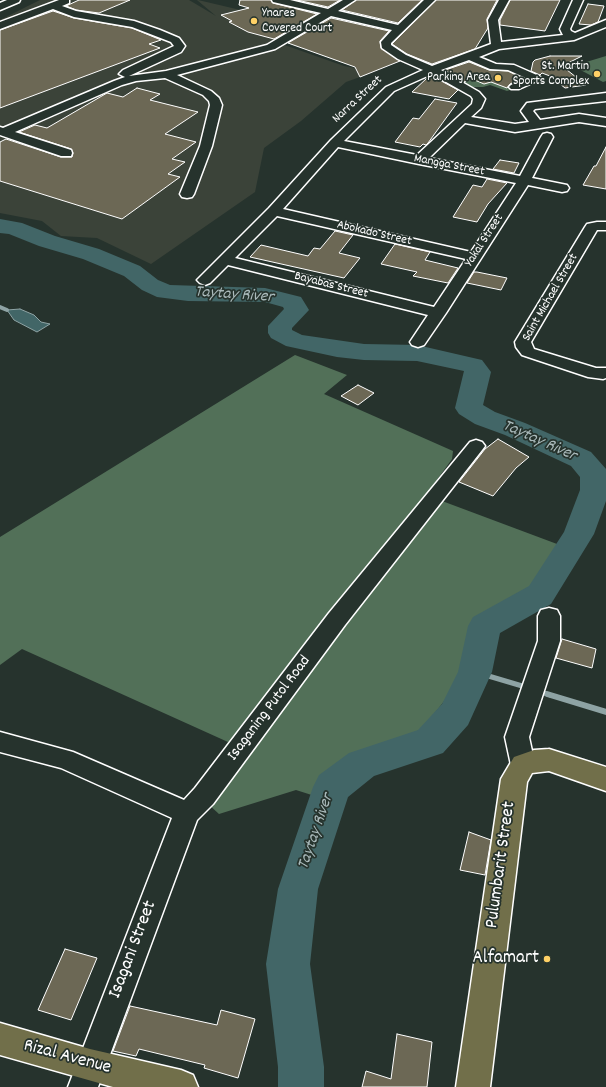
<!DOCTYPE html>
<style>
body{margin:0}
canvas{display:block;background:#26332d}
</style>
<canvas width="606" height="1087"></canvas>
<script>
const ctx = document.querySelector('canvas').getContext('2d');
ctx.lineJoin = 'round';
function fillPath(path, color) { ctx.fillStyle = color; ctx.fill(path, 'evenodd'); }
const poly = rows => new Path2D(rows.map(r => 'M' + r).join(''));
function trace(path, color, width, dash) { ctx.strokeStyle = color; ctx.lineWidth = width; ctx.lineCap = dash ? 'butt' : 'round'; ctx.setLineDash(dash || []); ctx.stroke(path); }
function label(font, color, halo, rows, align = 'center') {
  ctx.font = font + ' Dekko,sans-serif'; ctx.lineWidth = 3.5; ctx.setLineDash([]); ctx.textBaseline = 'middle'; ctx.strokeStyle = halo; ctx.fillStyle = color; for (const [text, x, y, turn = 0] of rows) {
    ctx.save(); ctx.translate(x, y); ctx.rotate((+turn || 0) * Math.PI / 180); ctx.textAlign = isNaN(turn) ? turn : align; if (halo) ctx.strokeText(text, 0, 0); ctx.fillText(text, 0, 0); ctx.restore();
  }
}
const built = poly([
 [40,0,189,0,216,16,197,0,198,0,304,25,276,42,344,66,355,68,360,77,346,82,301,121,264,148,255,192,151,264,97,238,61,236,42,221,0,213,0,20]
]);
const green = poly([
 [606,56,606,81,603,82,573,66],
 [467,58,491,67,499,64,537,80,507,91,490,85,483,87,466,87,435,70],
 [295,355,347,375,324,394,453,451,452,459,426,495,557,544,534,590,480,619,465,675,422,729,364,753,326,779,318,797,296,790,219,814,195,792,228,742,22,649,0,665,0,537]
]);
const water = poly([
 [20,309,34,315,41,322,50,324,37,332,14,320,7,310,20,309]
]);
const streamFar2 = poly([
 [0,307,7,310]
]);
const streamFar1 = poly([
 [475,672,529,688],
 [538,691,550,695]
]);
const stream = poly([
 [547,694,606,712]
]);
const river = poly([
 [0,219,22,223,55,236,99,249,140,266,158,280,170,285,265,288,301,297,309,310,292,328,292,330,302,335,364,344,417,345,482,360,491,372,483,405,495,412,525,423,591,452,606,469,606,501,594,534,551,604,500,633,492,672,468,725,443,753,374,776,348,797,318,889,310,964,324,1067,324,1087,278,1087,278,1067,266,964,278,889,313,787,319,775,349,753,418,730,442,704,458,672,468,626,473,617,529,586,564,532,580,490,580,477,571,466,505,435,475,424,459,414,455,408,464,371,417,361,364,360,337,357,286,346,271,338,268,333,268,326,284,309,283,307,265,302,188,301,157,297,142,290,124,276,83,259,39,246,9,234,0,233,0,219]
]);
const building = poly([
 [79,0,130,0,99,13,76,10,66,6,79,0],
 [240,0,271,0,273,3,317,14,274,39,248,32,229,22,232,21,221,15,249,8,239,5,240,0],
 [297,0,340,0,328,7,297,0],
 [356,0,422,0,398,23,342,10,356,0],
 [436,0,497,0,487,19,488,28,475,49,432,64,407,54,392,44,436,0],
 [510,0,560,0,545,31,500,25,500,20,510,0],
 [588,4,604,6,598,22,591,25,579,24,588,4],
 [53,11,74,18,132,28,161,40,149,44,160,48,0,108,0,30,53,11],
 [331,18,389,31,380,41,381,48,400,61,360,77,355,67,288,43,331,18],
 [550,56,582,56,562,66,586,85,565,88,550,76,542,73,540,75,531,71,533,62,535,60,550,56],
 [469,62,489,70,508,71,522,78,510,84,507,88,491,82,484,84,470,78,465,82,445,70,469,62],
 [432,76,458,90,449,99,412,92,427,78,432,76],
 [137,88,160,94,150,100,198,112,165,134,196,142,172,159,185,162,168,174,180,177,122,219,0,181,0,142,6,139,61,157,72,157,73,153,71,149,19,132,35,125,47,128,107,93,123,97,137,88],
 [435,99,457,103,428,143,426,145,423,144,420,147,395,142,413,118,419,119,435,99],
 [606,147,606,189,583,185,594,166,596,166,606,147],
 [500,160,519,163,514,173,493,169,500,160],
 [487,179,507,183,488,204,477,222,453,217,473,185,482,187,487,179],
 [335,231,353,235,339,253,360,258,344,278,250,257,261,245,308,256,314,248,320,249,335,231],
 [395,244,430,252,425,260,458,268,448,283,413,276,417,272,381,264,395,244],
 [474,272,477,272,507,278,501,290,467,283,474,272],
 [358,385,374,393,358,405,341,396,358,385],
 [498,439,529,457,516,468,493,496,459,482,485,449,498,439],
 [562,639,596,649,592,668,556,658,562,639],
 [469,832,491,840,485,875,460,870,469,832],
 [65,949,97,958,71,1020,38,1010,65,949],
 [130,1006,217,1025,221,1010,255,1019,238,1078,204,1068,205,1065,139,1049,136,1056,113,1051,130,1006],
 [397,1034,432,1042,427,1087,362,1087,366,1071,391,1079,397,1034]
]);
const minor = poly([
 [7,0,20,0,19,2,0,10,0,3,7,0],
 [59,0,69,0,69,3,62,6,76,11,134,21,160,30,179,38,185,46,181,52,129,76,166,71,267,45,321,13,273,2,272,0,290,0,328,9,343,0,355,0,338,11,398,25,424,0,435,0,391,43,391,45,406,55,432,66,491,44,488,20,499,0,509,0,498,20,501,42,563,35,560,29,573,0,583,0,570,29,571,31,575,33,606,20,606,27,574,40,499,49,479,57,496,64,514,65,539,76,541,78,539,80,519,89,511,89,509,87,511,85,526,78,508,70,490,69,469,60,441,70,479,92,485,99,481,108,471,117,515,124,529,122,521,111,527,103,606,93,606,101,535,109,533,111,540,120,579,114,606,118,606,126,579,122,515,132,465,123,429,158,520,176,541,137,543,134,547,133,551,134,553,137,532,178,567,185,569,188,567,191,562,192,528,185,446,313,424,345,418,347,412,345,410,342,428,315,228,265,210,283,205,285,200,283,197,280,269,208,331,140,386,87,423,70,398,59,382,48,381,42,392,30,331,16,275,49,177,75,211,91,219,98,222,105,212,146,194,194,192,197,187,198,182,197,180,194,200,146,210,105,209,101,203,95,165,78,136,81,122,85,15,132,71,150,72,153,71,156,61,156,0,135,0,127,3,128,114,81,125,77,119,74,123,70,174,46,171,42,132,27,74,17,53,9,0,29,0,22,59,0],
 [432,74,471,96,473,99,472,104,417,155,344,141,394,91,432,74],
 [338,147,419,164,516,183,471,252,283,209,338,147],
 [277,216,466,259,434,307,235,258,277,216],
 [597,222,606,222,606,230,597,230,531,342,534,349,596,368,606,368,606,378,603,379,588,377,522,355,516,347,515,342,585,227,587,224,597,222],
 [476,440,482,442,485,446,482,450,345,625,213,804,197,820,98,1087,68,1087,172,818,61,768,0,752,0,732,73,752,184,800,195,788,329,613,470,442,476,440],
 [549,608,557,610,560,616,560,641,529,737,535,765,532,772,523,775,514,772,511,765,505,737,538,641,538,616,541,610,549,608]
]);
const major = poly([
 [549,749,606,767,606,791,549,771,532,773,527,782,490,1087,456,1087,501,779,514,757,534,750,549,749],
 [0,1023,90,1049,181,1070,193,1075,198,1087,113,1087,0,1055,0,1023]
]);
const markers = [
 [254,21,4,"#ffd166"],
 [597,74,4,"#ffd166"],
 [498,78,4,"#ffd166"],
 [547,959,4,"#ffd166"]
];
const farPoinames = [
 ["Ynares",262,14,"left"],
 ["Covered Court",262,29,"left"],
 ["St. Martin",589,67],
 ["Sports Complex",589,82],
 ["Parking Area",490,78]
];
const farStreetnames = [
 ["Narra Street",358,100,-43],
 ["Mangga Street",449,166,11],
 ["Abokado Street",374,234,13],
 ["Yakal Street",485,241,-57],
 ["Bayabas Street",331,286,14],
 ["Saint Michael Street",551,298,-60]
];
const streetNames = [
 ["Isaganing Putol Road",270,709,-53]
];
const waterNames = [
 ["Taytay River",234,296,4],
 ["Taytay River",539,442,24],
 ["Taytay River",317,832,-71]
];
const nearStreetnames = [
 ["Pulumbarit Street",502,865,-82],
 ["Isagani Street",134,950,-69],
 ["Rizal Avenue",67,1058,15]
];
const nearPoinames = [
 ["Alfamart",539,959]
];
fillPath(built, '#3b4339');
fillPath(green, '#527058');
fillPath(water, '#426667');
trace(water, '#8ea3a4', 1);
trace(streamFar2, '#8ea3a4', 4);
trace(streamFar1, '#8ea3a4', 5);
trace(stream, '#8ea3a4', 6);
fillPath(river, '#426667');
fillPath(building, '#6c6855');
trace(building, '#fff', 1);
trace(minor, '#fff', 3);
trace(major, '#fff', 3);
fillPath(minor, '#26332d');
fillPath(major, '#716f4a');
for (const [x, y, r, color] of markers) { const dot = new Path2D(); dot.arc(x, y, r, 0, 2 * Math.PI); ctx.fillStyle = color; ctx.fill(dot); trace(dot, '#26332d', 1.5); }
label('13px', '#fff', '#26332d', farPoinames, 'right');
label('13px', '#fff', '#26332d', farStreetnames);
label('16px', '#fff', '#26332d', streetNames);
label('italic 17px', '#aababb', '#26332d', waterNames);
label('19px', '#fff', '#26332d', nearStreetnames);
label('19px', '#fff', '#26332d', nearPoinames, 'right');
</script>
